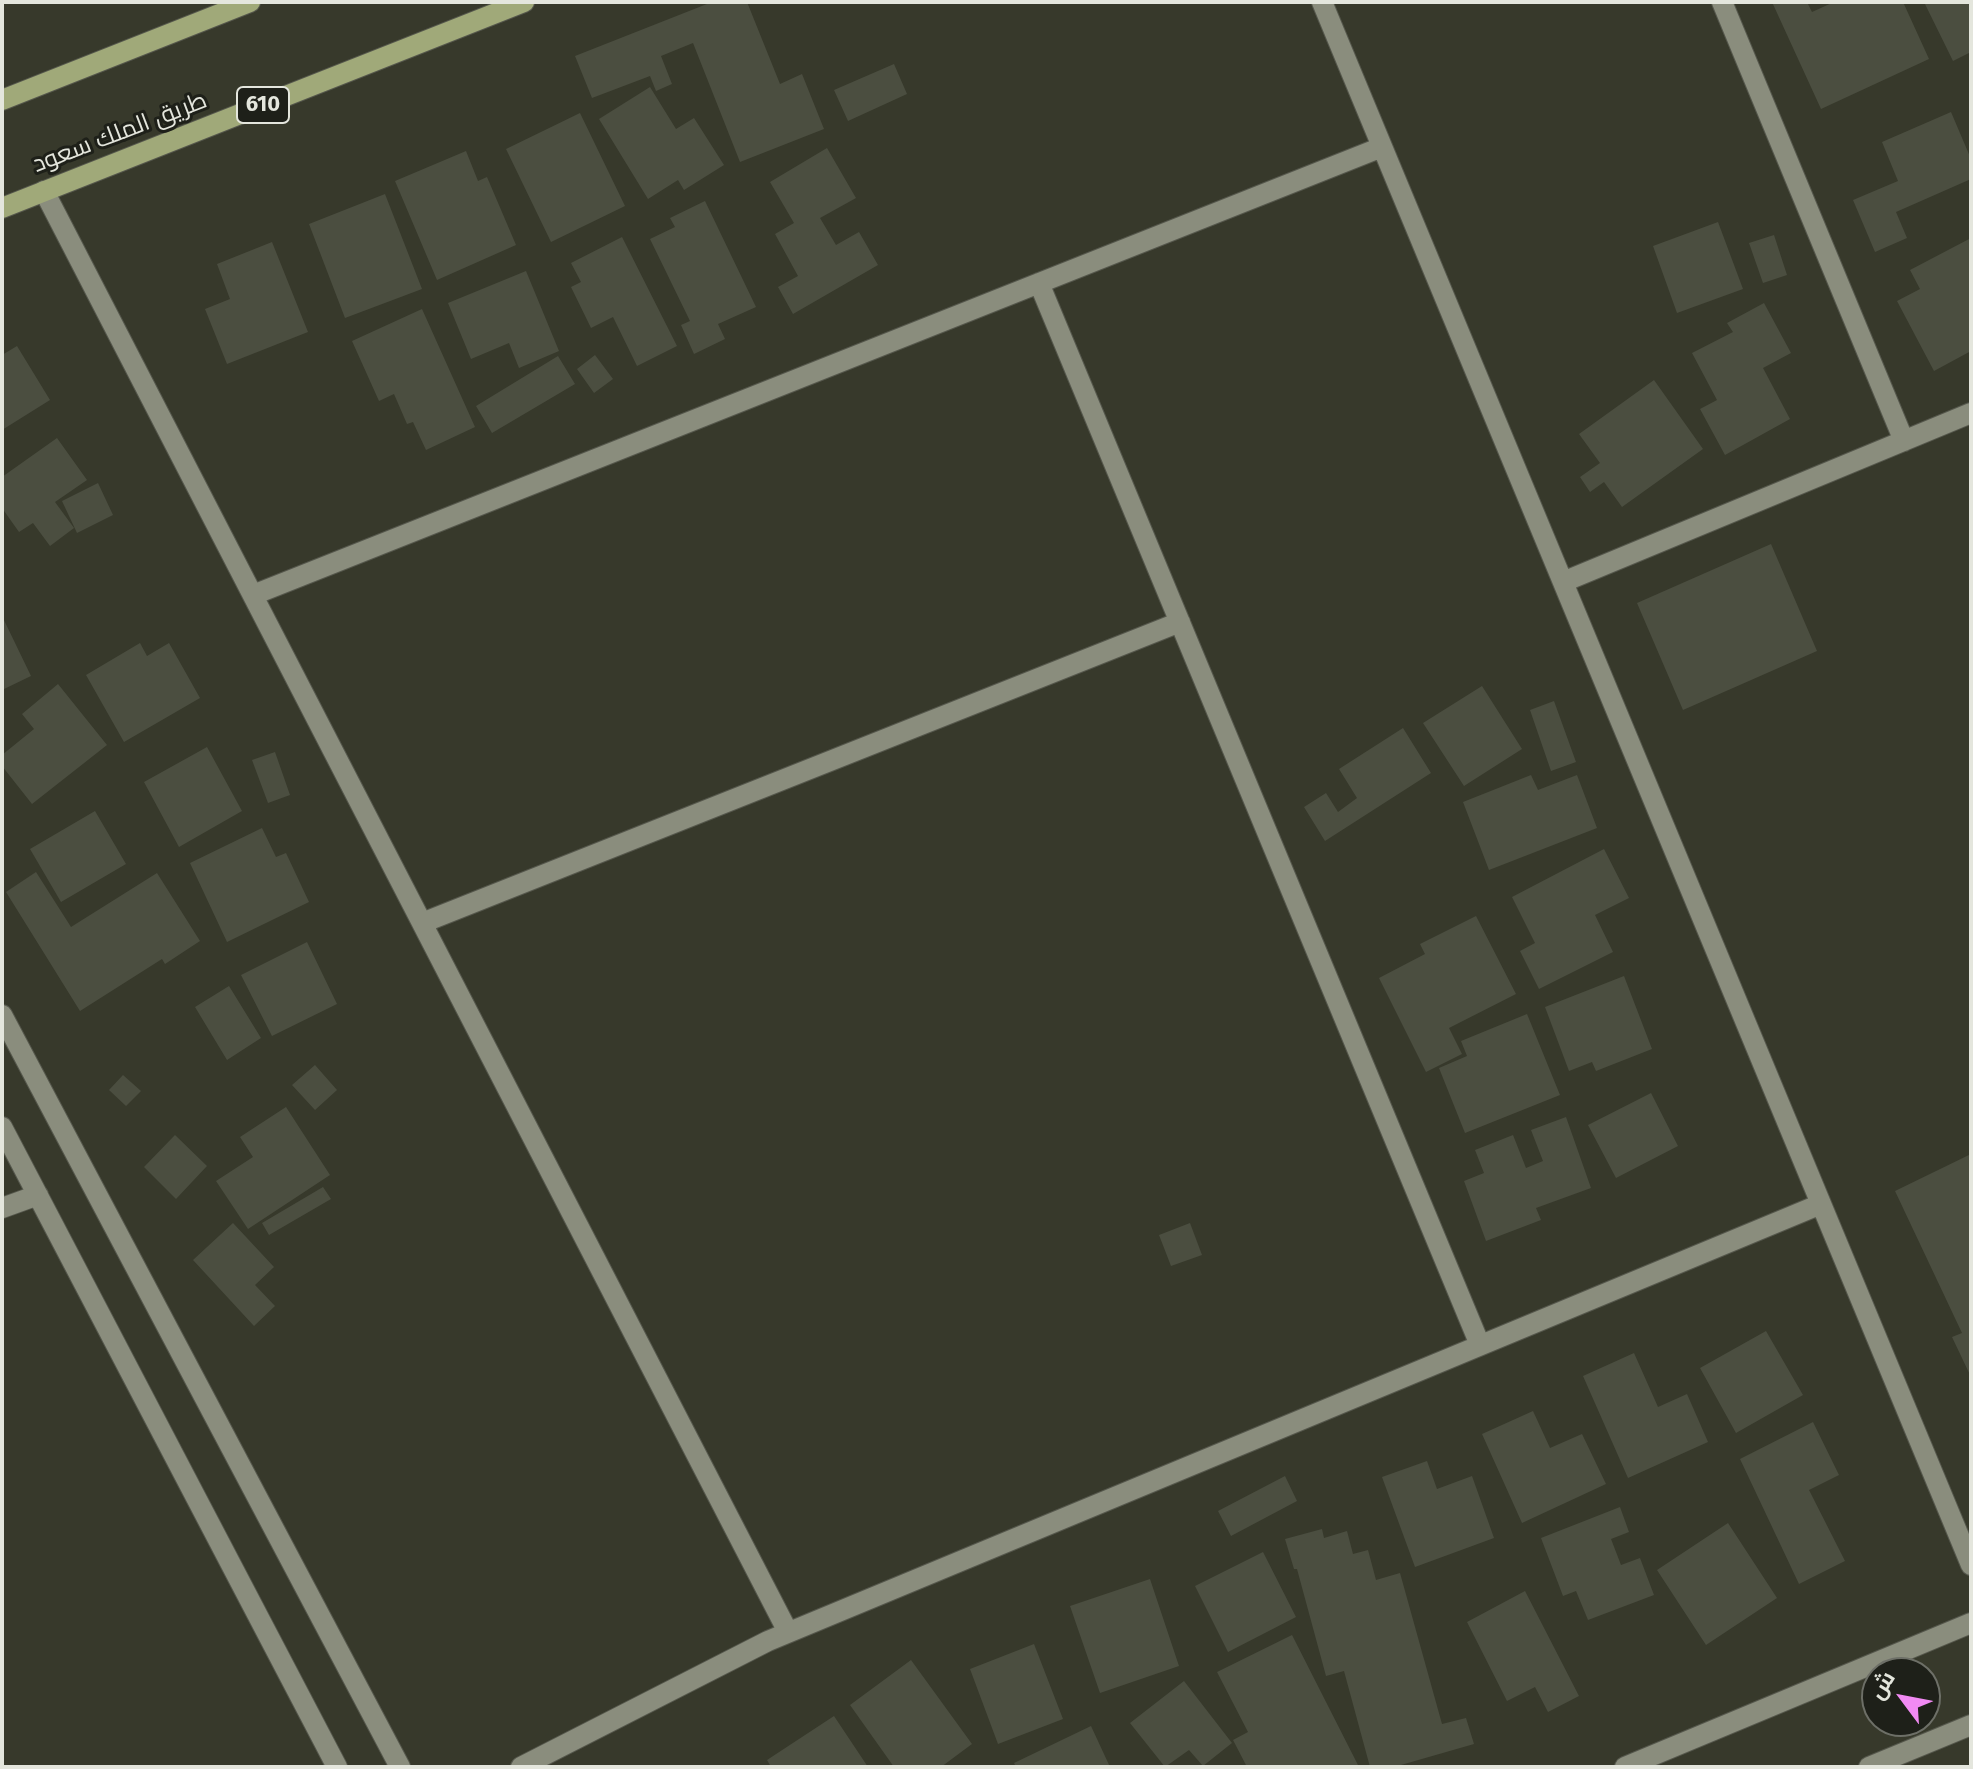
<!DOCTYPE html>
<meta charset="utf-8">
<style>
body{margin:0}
#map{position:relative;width:1973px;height:1769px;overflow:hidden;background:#37392b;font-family:"Fira Sans",Cairo,sans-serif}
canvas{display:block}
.frame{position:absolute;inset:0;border:4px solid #e4e6dd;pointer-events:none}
.north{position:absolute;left:1861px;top:1657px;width:80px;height:80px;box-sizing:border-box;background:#1e2019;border:2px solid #6d6f67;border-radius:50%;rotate:302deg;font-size:22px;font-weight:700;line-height:32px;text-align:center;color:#e4e6dd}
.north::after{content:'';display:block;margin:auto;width:28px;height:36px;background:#f18af3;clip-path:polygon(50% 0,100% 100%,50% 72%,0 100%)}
</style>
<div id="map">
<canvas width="1973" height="1769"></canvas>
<div class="frame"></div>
<div class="north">ش</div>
</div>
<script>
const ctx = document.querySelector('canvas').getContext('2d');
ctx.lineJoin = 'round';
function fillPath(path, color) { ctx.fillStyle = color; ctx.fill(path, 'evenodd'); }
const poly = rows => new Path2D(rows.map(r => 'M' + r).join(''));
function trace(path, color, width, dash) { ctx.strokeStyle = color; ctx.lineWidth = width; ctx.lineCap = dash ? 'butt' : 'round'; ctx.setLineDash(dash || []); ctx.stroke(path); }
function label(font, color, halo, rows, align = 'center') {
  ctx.font = font + ' "Fira Sans",Cairo,sans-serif'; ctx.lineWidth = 6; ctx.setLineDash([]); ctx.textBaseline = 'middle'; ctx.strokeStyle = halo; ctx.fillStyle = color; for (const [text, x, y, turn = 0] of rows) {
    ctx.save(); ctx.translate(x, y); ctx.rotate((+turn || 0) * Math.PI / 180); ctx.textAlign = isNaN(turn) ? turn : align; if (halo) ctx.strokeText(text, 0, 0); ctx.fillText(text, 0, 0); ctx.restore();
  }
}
const building = poly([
 [712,2,747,2,780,84,802,74,824,129,740,162,693,43,661,56,672,84,656,91,650,76,592,98,575,56],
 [1772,2,1807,2,1812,12,1834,2,1903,2,1929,59,1821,109],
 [1924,2,1971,2,1971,52,1953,61],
 [894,64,907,94,848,121,834,90],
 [650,87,676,129,694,118,724,165,684,190,678,180,648,199,599,119],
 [1951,112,1971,159,1971,179,1896,212,1907,238,1875,252,1853,200,1898,181,1882,142],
 [580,113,625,206,551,242,506,149],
 [827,148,856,198,820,218,836,245,859,232,878,265,793,314,778,287,798,276,775,234,794,223,770,182],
 [466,151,478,181,487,177,516,245,437,280,395,181],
 [385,194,422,289,345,318,309,224],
 [705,201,756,307,718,324,725,339,694,354,681,325,690,321,650,239,675,227,670,218],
 [1718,222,1743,289,1677,313,1653,246],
 [1774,235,1787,275,1763,283,1749,243],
 [622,237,677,346,637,366,613,317,591,328,571,287,581,282,571,263],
 [1971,238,1971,351,1934,371,1897,301,1920,289,1910,270],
 [272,242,308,332,227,364,205,309,230,299,217,264],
 [526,271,559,351,519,368,509,343,471,359,448,303],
 [1764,303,1791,353,1763,368,1790,419,1725,455,1700,409,1717,400,1692,353,1733,332,1727,323],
 [422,309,475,427,426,450,413,422,407,424,394,394,379,401,352,341],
 [17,346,50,400,2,430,2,355],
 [595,355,613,379,594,393,577,369],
 [558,356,575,384,492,433,476,406],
 [1654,380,1703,449,1622,507,1604,482,1590,492,1580,477,1600,463,1579,434],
 [57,438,87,480,55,502,74,528,50,546,33,523,19,532,2,508,2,477],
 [98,483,113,515,77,533,62,501],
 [1771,544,1817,651,1683,710,1637,603],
 [2,616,31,676,2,690],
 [140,643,147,656,169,643,200,698,124,742,86,675],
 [58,684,107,745,32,804,2,766,2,755,34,729,22,714],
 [1482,686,1522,749,1464,786,1423,723],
 [1554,701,1576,762,1551,771,1530,710],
 [1403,728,1431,773,1325,841,1304,807,1326,793,1338,812,1357,798,1339,769],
 [207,747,242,811,179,847,144,782],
 [275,752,290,795,268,803,252,760],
 [1531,775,1538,790,1577,775,1597,828,1489,870,1463,802],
 [95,811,126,864,61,902,30,849],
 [262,828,276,857,286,853,309,902,227,942,190,863],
 [1604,849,1629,898,1595,915,1613,952,1539,989,1520,951,1535,943,1512,897],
 [36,872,71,927,157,873,200,941,165,964,162,959,80,1011,6,892],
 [1476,916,1516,994,1449,1028,1462,1054,1426,1072,1379,978,1425,954,1420,944],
 [307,942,337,1004,272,1036,241,975],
 [1624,976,1652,1049,1596,1071,1592,1062,1569,1071,1545,1007],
 [229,986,261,1038,227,1060,195,1007],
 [1527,1014,1560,1095,1465,1133,1439,1068,1467,1056,1461,1041],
 [315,1065,337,1090,315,1110,292,1085],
 [123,1075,141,1091,126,1106,109,1090],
 [1651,1093,1678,1146,1616,1178,1588,1125],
 [286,1107,330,1175,248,1229,216,1181,253,1157,240,1137],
 [1566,1117,1591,1188,1536,1208,1541,1220,1486,1241,1464,1181,1484,1173,1475,1150,1513,1135,1526,1168,1543,1161,1531,1130],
 [175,1135,207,1166,176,1199,144,1167],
 [1971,1154,1971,1377,1952,1337,1962,1333,1895,1191],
 [323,1187,331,1199,269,1235,262,1223],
 [233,1223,274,1267,255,1285,275,1306,254,1326,193,1260],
 [1190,1223,1202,1255,1171,1266,1159,1235],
 [1766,1331,1803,1395,1736,1433,1700,1368],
 [1634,1353,1658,1407,1687,1394,1708,1442,1628,1478,1583,1376],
 [1533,1411,1550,1448,1582,1434,1606,1484,1522,1523,1482,1434],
 [1813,1422,1839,1475,1809,1490,1845,1561,1799,1584,1740,1459],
 [1427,1461,1437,1489,1472,1476,1494,1538,1415,1567,1382,1477],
 [1285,1476,1297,1501,1231,1536,1218,1511],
 [1620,1507,1629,1532,1611,1539,1621,1565,1640,1558,1654,1595,1588,1620,1576,1591,1563,1596,1541,1538],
 [1728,1523,1777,1598,1706,1645,1657,1570],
 [1322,1529,1324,1538,1347,1531,1353,1554,1368,1550,1376,1580,1400,1573,1442,1724,1466,1718,1474,1744,1394,1767,1370,1767,1344,1671,1326,1676,1297,1569,1294,1569,1285,1539],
 [1263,1552,1296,1617,1228,1652,1195,1586],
 [1150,1579,1179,1666,1100,1693,1070,1606],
 [1525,1591,1579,1696,1548,1712,1535,1687,1507,1701,1467,1622],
 [1292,1635,1359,1767,1247,1767,1233,1740,1248,1732,1217,1672],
 [1034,1644,1063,1719,998,1744,970,1669],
 [911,1660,972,1744,941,1767,894,1767,850,1705],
 [1184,1681,1232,1743,1203,1766,1189,1750,1165,1767,1130,1723],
 [834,1716,868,1767,771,1767,767,1760],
 [1091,1726,1110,1767,1016,1767,1014,1763]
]);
const minor = poly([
 [1322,2,1971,1565],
 [1722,2,1904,441],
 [44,191,788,1632],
 [1039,283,1480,1345],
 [1563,582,1971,413],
 [253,595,1382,147],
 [422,923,1180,622],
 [2,1015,400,1767],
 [2,1127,337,1767],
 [2,1208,38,1195],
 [521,1767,768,1641,1821,1204]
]);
const tertiary = poly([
 [1625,1767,1971,1623],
 [1869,1767,1971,1725]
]);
const primary = poly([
 [2,100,250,2],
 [2,208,524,2]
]);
const shields = [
 [263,105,52]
];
const shieldNames = [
 ["610",263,105]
];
const streetNames = [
 ["طريق الملك سعود",120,133,-21]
];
fillPath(building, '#4b4e40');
trace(minor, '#55574c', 22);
trace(tertiary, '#55574c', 22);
trace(primary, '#55574c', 22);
trace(minor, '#8a8d7d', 20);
trace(tertiary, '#8a8d7d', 20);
trace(primary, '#a0a979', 20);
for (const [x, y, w] of shields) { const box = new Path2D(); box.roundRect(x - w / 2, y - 18, w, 36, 6); ctx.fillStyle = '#1e2019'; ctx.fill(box); trace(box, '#e4e6dd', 2); }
label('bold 22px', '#e4e6dd', null, shieldNames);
label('24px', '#e4e6dd', '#1e2019', streetNames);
</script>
